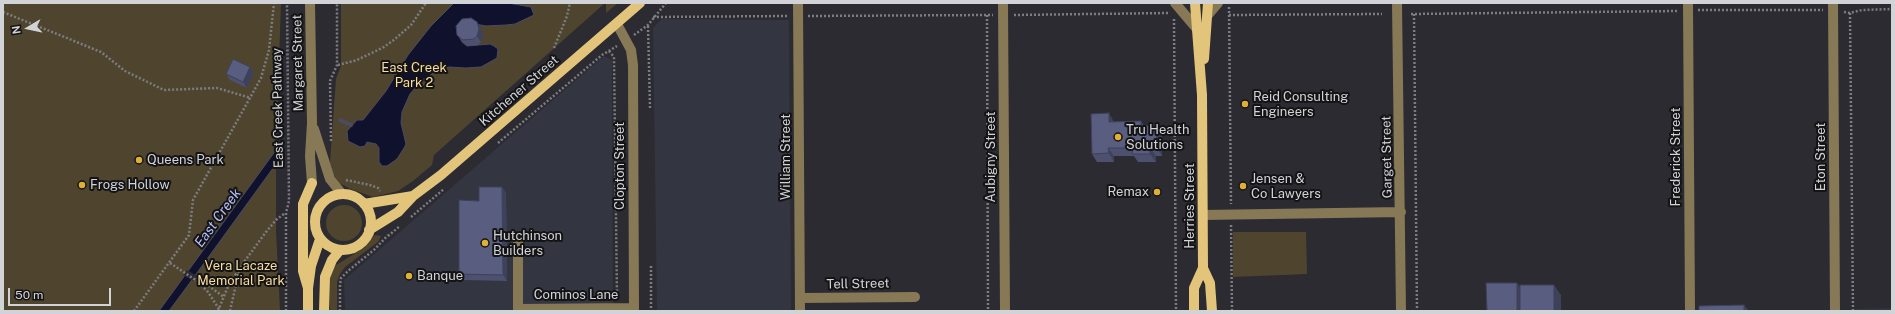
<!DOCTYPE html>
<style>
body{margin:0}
#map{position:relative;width:1895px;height:314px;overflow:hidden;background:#2b2b31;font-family:"Public Sans",sans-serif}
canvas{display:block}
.frame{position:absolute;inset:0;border:4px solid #d2d3d7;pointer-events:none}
.north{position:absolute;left:8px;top:8px;width:40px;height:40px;-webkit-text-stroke:3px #141416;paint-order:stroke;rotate:261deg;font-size:11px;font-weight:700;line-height:16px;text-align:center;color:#d2d3d7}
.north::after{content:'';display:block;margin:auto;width:14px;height:18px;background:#d2d3d7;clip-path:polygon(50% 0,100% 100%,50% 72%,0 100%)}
.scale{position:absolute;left:8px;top:288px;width:103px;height:18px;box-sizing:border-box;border:2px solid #d2d3d7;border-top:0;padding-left:5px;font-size:12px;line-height:14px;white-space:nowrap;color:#d2d3d7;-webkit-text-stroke:3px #141416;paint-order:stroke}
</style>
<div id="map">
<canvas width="1895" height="314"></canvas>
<div class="frame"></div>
<div class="north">N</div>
<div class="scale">50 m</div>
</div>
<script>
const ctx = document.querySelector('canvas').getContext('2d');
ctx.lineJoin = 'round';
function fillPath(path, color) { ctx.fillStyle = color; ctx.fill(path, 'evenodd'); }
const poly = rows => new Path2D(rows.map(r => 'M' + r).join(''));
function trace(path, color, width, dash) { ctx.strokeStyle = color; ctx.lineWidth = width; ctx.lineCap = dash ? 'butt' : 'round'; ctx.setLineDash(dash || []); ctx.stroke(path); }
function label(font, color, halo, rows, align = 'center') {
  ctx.font = font + ' "Public Sans",sans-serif'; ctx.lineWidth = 4; ctx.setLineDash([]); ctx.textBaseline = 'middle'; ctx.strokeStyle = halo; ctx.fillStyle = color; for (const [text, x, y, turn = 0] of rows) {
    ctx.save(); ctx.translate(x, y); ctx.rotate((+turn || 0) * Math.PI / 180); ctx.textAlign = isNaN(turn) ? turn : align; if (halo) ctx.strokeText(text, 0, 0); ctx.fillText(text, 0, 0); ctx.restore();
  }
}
const built = poly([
 [662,19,789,20,791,311,657,311,653,28],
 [604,56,612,60,613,311,345,311,344,280],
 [1892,308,1892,311,1856,311,1856,309]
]);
const green = poly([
 [3,3,281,3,276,150,276,231,280,311,3,311],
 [341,3,605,3,434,155,432,165,413,181,398,191,373,197,351,189,339,183,334,175,330,163,336,79,341,66],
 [606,3,618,3,606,13],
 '326 223a18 18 0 1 1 36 0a18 18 0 1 1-36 0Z',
 [1233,232,1306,232,1307,274,1233,277],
 [375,235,381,236,378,242,345,267,340,274,337,282,337,311,330,311,329,280,331,272,336,265,364,248]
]);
const water = poly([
 [454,3,508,3,531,7,534,15,515,24,506,25,486,26,475,24,460,38,462,42,467,46,490,44,494,46,498,49,497,58,481,67,466,68,449,67,440,69,422,80,410,94,402,112,401,123,406,144,404,148,397,159,387,166,382,166,379,162,379,148,376,144,367,142,365,146,360,147,348,141,347,131,357,120,363,120,367,115,386,91,408,55,431,26,454,3],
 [276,150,276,164,186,288,169,311,159,311,276,150]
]);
const pier = poly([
 [187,270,197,276,193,281,183,275]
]);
const stream = poly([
 [340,120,351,125]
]);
const path = poly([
 [1229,7,1231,204],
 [1698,10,1823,10],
 [3,12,101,52,125,71,164,90,217,88,251,98],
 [1844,12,1850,13,1862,10,1892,9],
 [1850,13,1853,311],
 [1411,14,1677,11],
 [1414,14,1417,311],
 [987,15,988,311],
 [1014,15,1169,13],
 [1229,15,1382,14],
 [808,16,993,15],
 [653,17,787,16],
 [1174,19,1176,311],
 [648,26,650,108],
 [634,35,648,25,666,3],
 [554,48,567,16,570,3],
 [609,51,614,57,617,297],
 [338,65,357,60,384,47,395,39,411,25,426,3],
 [331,141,330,81,337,65,337,3],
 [498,143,602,55,617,46],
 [346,180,370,185,378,188,380,191],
 [411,217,444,189],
 [1231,225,1232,311],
 [388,236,400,226],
 [170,263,197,281],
 [651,266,651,311],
 [219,309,208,292,197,281,206,284,224,297],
 [134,311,189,235,193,200,261,78,269,50,274,3],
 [218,311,231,279,239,271],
 [230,311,239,271,244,262,266,232,276,220,285,213],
 [286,311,286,213,289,201,287,3],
 [340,311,340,285,341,278,348,271,375,249,388,235]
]);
const minor = poly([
 [310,3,312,123,310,156,312,183],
 [798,3,800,311],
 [1003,3,1005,311],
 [1175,3,1197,29],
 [1397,3,1401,311],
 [1688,3,1690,311],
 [1833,3,1835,311],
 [1207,16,1218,3],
 [617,24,631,50,633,65,634,311],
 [314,129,330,179,342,194],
 [1203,215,1401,212],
 [518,237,518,309,633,308],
 [800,298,915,297]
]);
const major = poly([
 [1195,3,1202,95,1203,268,1210,283,1212,311],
 [1204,59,1208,3],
 '315 222a28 28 0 1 1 56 0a28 28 0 1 1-56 0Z',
 [364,204,413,196],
 [369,230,398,212,413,196,441,175,640,3],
 [308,288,303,271,303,204,312,183],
 [308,311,308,288,311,266,320,239],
 [324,311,325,277,332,260,340,250],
 [1194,311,1194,288,1203,268]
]);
const wall = poly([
 [477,22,481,28,483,35,481,42,478,45,467,46,461,40,457,35],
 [250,67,254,73,247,88,230,80,226,74],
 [1141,121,1144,126,1162,133,1162,156,1156,156,1156,162,1138,162,1134,156,1114,156,1114,162,1097,162,1092,154,1114,122],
 [502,187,506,193,507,281,464,280,459,274]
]);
const shadedWall = poly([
 [477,22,481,28,483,35,481,42,477,36],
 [250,67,254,73,247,88,243,82],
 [1109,113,1114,122,1109,122],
 [1141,121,1146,130,1141,126],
 [1156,125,1162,133,1162,156,1157,148],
 [1108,148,1114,156,1114,162,1109,153],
 [1150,148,1156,156,1156,162,1150,154],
 [502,187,506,193,507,281,503,275],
 [1517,283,1524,293,1524,311,1517,311],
 [1554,285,1561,295,1561,311,1554,311],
 [1744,305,1749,311,1744,311]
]);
const building = poly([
 [471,18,477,22,479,29,477,36,474,39,463,40,457,35,456,26,462,19,471,18],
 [233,59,250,67,243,82,226,74,233,59],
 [1109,113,1109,122,1141,121,1141,126,1156,125,1157,148,1150,148,1150,154,1132,154,1133,148,1108,148,1109,153,1092,154,1091,114,1109,113],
 [479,187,502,187,503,275,459,274,459,200,479,201,479,187],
 [1486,283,1517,283,1517,311,1487,311,1486,283],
 [1520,285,1554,285,1554,311,1520,311,1520,285],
 [1744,305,1744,311,1699,311,1699,306,1744,305]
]);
const markers = [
 [1245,104,4,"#dfb033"],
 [1118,137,4,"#dfb033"],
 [139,160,4,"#dfb033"],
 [82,185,4,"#dfb033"],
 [1243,186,4,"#dfb033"],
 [1157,192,4,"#dfb033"],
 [485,243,4,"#dfb033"],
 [409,276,4,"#dfb033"]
];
const streetNames = [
 ["Margaret Street",298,63,-91],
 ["Kitchener Street",519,91,-41],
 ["East Creek Pathway",278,108,-91],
 ["William Street",786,157,-90],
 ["Aubigny Street",991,157,-90],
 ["Garget Street",1387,157,-91],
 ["Frederick Street",1676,157,-90],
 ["Eton Street",1821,157,-90],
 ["Clopton Street",620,166,-90],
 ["Herries Street",1190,206,-90],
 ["Tell Street",858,284,-1],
 ["Cominos Lane",576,295]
];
const parkNames = [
 ["East Creek",414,68],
 ["Park 2",414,83],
 ["Vera Lacaze",241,266],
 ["Memorial Park",241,281]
];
const poiNames = [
 ["Reid Consulting",1253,97],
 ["Engineers",1253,112],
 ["Tru Health",1126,130],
 ["Solutions",1126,145],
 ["Queens Park",147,160],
 ["Jensen &",1251,179],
 ["Co Lawyers",1251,194],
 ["Frogs Hollow",90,185],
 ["Remax",1149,192,"right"],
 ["Hutchinson",493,236],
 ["Builders",493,251],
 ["Banque",417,276]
];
const waterNames = [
 ["East Creek",218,218,-54]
];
fillPath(built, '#333540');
fillPath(green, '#4f452e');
fillPath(water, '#10112d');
trace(water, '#4a4b60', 1);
fillPath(pier, '#2b2b31');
trace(stream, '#4a4b60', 4);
trace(path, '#7c7d82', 2.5, [2, 2]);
trace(minor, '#877856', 10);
trace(major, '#e3c47b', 10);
fillPath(wall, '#4d506e');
fillPath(shadedWall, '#3e415a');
fillPath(building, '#595d80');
trace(building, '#3e415a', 1);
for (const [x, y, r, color] of markers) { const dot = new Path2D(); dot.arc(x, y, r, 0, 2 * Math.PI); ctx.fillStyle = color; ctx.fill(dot); trace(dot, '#141416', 1.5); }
label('13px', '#d2d3d7', '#141416', streetNames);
label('13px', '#f9dd9e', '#141416', parkNames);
label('13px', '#d2d3d7', '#141416', poiNames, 'left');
label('italic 14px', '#b7bffc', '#141416', waterNames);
</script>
